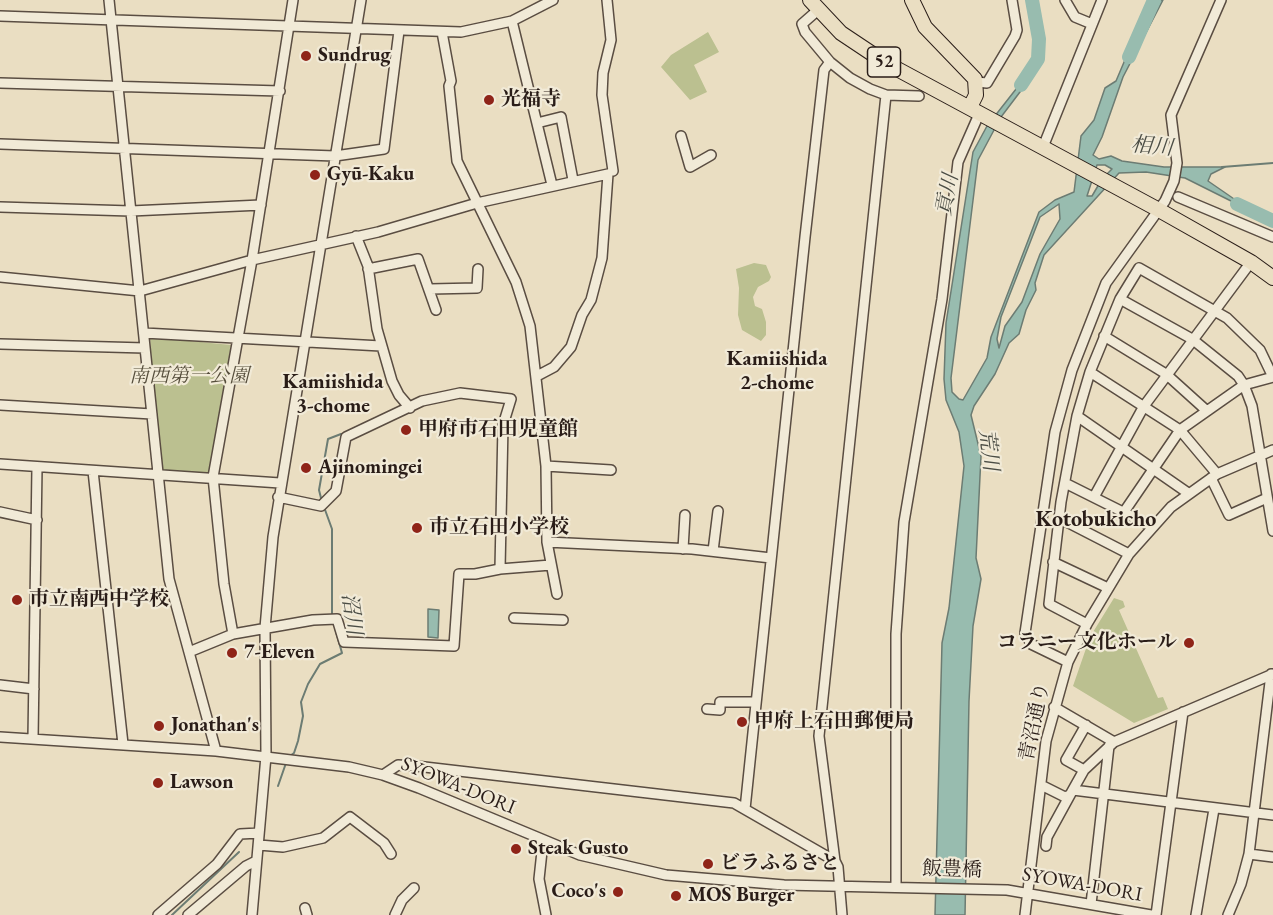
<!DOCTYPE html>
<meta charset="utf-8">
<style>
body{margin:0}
canvas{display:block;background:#eadec2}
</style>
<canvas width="1273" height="915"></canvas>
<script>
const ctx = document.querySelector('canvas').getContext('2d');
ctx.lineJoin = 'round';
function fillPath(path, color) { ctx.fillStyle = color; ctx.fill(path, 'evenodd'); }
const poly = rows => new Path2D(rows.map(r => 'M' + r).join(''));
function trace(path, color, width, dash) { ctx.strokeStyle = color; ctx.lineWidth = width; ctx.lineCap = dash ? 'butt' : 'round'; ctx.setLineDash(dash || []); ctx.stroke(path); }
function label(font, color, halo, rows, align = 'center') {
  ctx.font = font + ' "EB Garamond","Noto Serif JP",serif'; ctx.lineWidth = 4.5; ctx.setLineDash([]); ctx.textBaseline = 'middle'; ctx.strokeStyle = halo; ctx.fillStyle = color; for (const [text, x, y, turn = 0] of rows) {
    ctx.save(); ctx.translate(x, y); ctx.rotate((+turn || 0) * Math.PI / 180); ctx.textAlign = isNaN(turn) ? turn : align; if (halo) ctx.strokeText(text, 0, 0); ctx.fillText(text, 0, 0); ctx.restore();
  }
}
const green = poly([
 [708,32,719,52,694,65,707,92,690,100,661,67,671,55],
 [754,263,766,265,771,277,769,281,758,287,753,297,755,306,762,309,766,322,766,335,761,341,742,330,738,315,739,288,736,269],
 [150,337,231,345,210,472,207,474,163,472,159,468],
 [1114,598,1123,601,1125,607,1119,610,1158,698,1163,697,1168,709,1134,723,1073,686,1090,637]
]);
const water = poly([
 [1149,0,1163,0,1123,77,1102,137,1093,155,1099,159,1111,156,1122,161,1164,167,1225,167,1211,174,1208,181,1253,212,1185,178,1146,172,1119,173,1044,255,1035,283,1036,290,1026,310,1019,334,1009,343,995,374,974,406,971,415,981,456,976,558,981,579,973,626,969,701,965,915,935,915,942,643,949,608,964,466,959,432,946,400,944,379,946,323,973,152,987,126,1031,70,1023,88,1001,117,978,160,951,378,952,392,959,399,963,400,987,358,991,337,1039,212,1055,200,1074,192,1081,136,1094,120,1105,88,1116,81,1130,48,1142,35,1149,0],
 [1097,165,1105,165,1112,169,1102,179,1092,196,1087,196,1097,165],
 [1059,204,1060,219,1040,254,1022,302,1005,326,999,348,997,339,1001,317,1040,217,1059,204],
 [428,609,439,610,438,638,428,637,428,609]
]);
const stream = poly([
 [1222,167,1273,163],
 [322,502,319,490,328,439,341,434],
 [324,507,332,529,332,617],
 [287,758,294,753,298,741,303,716,301,702,308,684,320,664,342,653,335,628],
 [278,786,286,763],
 [172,915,239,852]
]);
const river = poly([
 [1129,57,1154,0],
 [1021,85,1038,59,1039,39,1032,0],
 [1237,204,1273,221]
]);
const minor = poly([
 [109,0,169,579,216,751],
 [607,0,611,40,603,73,602,95,613,171],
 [1065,0,1075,17,1092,24],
 [818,10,802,24,805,32,830,62,850,78,870,89,886,95,919,96],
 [0,16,461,32,512,21,553,0],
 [512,21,552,185],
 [442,32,451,81,449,86,457,161,516,282,530,326,546,466,547,542,557,594],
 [976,82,987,83,1015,36,1017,30,1012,0],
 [0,83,280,91],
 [537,123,561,117,573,180],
 [681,136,690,167,711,155],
 [0,144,335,156,384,149,399,31],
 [1043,147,1102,0],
 [1178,197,1273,237],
 [0,207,131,211,261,205],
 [356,236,368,266,377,329,392,381,399,395,410,408],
 [368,269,418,259,436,310],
 [0,277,140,291,252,260,378,232,477,203,608,174,602,258,591,300,582,315,571,347,554,367,537,376],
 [430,289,477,288,478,269],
 [1120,299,1192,339,1238,376,1244,385,1252,406,1273,531],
 [144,333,381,346],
 [1104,336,1166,374,1207,411],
 [0,344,145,348],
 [1090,372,1180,430,1217,474],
 [0,405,152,414],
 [1077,416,1188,493],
 [0,464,280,483],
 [546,466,611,470],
 [93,471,123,744],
 [1211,478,1229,515,1267,498],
 [1065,483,1151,526],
 [1094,497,1144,406,1251,262],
 [0,512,37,520],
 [1124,512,1180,430,1244,385,1273,377],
 [1059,518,1129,554],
 [547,542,692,549,771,558],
 [683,549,685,515],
 [713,551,718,511],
 [1053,562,1108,588],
 [500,569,551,565],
 [514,618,563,620],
 [1087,624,1049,604,1061,502,1077,416,1090,372,1120,299,1139,268,1227,318,1260,350,1273,377],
 [233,634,224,584,213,477,252,260,293,0],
 [189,652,233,634,313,620,337,619,344,642,454,646,459,574,475,574,500,569,503,425,511,399,460,393,422,401,346,437,336,491,321,506,278,497],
 [1068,662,1031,644,1025,633,1055,432,1072,370,1106,283,1165,201,1174,181,1177,163,1171,115,1221,0],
 [0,685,34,689],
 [1054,707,1114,742],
 [707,709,720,710,720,702,756,702],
 [0,737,216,751,349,767,383,775,419,788,580,855,666,875,784,885,1007,890,1151,915],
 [33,739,37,467],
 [1084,770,1066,760,1086,725],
 [383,775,398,765,416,766,734,803,835,861,838,867,842,915],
 [1041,785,1065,797,1070,795,1084,770,1114,742,1273,674],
 [1073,790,1273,815],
 [745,809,805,237,824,70,830,62],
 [543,842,539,879,546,915],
 [259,845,283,847,323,838,350,817,384,843,391,854],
 [1046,846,1047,837,1070,795],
 [1249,854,1273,857],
 [835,861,819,736,886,95],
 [896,886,896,634,904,522,942,299,958,162,980,112],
 [1091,904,1109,746],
 [305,908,307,915],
 [158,915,217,864,240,834,259,833],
 [188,915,246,866,256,861],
 [252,915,266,756,265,628,273,537,361,0],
 [395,915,402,900,414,888],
 [1025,915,1046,741,1068,662,1087,624,1129,554,1171,507,1217,474,1273,450],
 [1156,915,1183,712],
 [1196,915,1214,809],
 [1228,915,1241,884,1249,854,1271,674]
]);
const highway = poly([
 [810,0,841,33,886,63,1159,210,1251,262,1273,278],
 [912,0,925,27,975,79,976,95,970,107]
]);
const markers = [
 [306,56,6,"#8f2418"],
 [489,100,6,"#8f2418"],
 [315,175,6,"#8f2418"],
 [406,430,6,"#8f2418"],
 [306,468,6,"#8f2418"],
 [417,528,6,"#8f2418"],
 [17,600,6,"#8f2418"],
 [1189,643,6,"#8f2418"],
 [232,653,6,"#8f2418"],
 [742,722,6,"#8f2418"],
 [159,726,6,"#8f2418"],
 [158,783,6,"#8f2418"],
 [516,849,6,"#8f2418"],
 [708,864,6,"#8f2418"],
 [618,892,6,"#8f2418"],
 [676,896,6,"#8f2418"]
];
const shields = [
 [884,62,33]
];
const shieldNames = [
 ["52",884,62]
];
const poiNames = [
 ["Sundrug",318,56],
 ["光福寺",501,100],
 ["Gyū-Kaku",327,175],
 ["甲府市石田児童館",418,430],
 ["Ajinomingei",318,468],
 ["市立石田小学校",429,528],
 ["市立南西中学校",29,600],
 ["コラニー文化ホール",1177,643,"right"],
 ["7-Eleven",244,653],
 ["甲府上石田郵便局",754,722],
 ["Jonathan's",171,726],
 ["Lawson",170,783],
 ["Steak Gusto",528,849],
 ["ビラふるさと",720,864],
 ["Coco's",606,892,"right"],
 ["MOS Burger",688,896]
];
const parkNames = [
 ["南西第一公園",189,377]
];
const streetNames = [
 ["青沼通り",1035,722,-78],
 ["SYOWA-DORI",458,786,22],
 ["飯豊橋",952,870,2],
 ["SYOWA-DORI",1082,885,10]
];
const waterNames = [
 ["相川",1152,147,5],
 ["貢川",948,195,-79],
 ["荒川",988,450,83],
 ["沼川",351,614,82]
];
const neighbourhoodNames = [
 ["Kamiishida",777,359],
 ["2-chome",777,383],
 ["Kamiishida",333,382],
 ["3-chome",333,406]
];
const quarterNames = [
 ["Kotobukicho",1096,520]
];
fillPath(green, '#bbc090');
fillPath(water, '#98bcaf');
trace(water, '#6c7c73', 1.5);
trace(stream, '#6c7c73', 2);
trace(river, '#98bcaf', 14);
trace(minor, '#5a4d42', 12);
trace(highway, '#2a1d18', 16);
trace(minor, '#f1ead7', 9);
trace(highway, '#eadec2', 14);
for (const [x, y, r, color] of markers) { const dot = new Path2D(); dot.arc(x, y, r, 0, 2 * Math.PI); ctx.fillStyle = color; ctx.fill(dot); trace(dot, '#f1ead7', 2); }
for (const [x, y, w] of shields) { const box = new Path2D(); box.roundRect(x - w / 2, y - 15, w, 30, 4.5); ctx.fillStyle = '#f1ead7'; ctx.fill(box); trace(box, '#2a1d18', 1.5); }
label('bold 18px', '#2a1d18', null, shieldNames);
label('bold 20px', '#2a1d18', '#f1ead7', poiNames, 'left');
label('italic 20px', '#564e3c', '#f1ead7', parkNames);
label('20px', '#2a1d18', '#f1ead7', streetNames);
label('italic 21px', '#4b4d45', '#f1ead7', waterNames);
label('bold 21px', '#2a1d18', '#f1ead7', neighbourhoodNames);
label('bold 22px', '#2a1d18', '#f1ead7', quarterNames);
</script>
